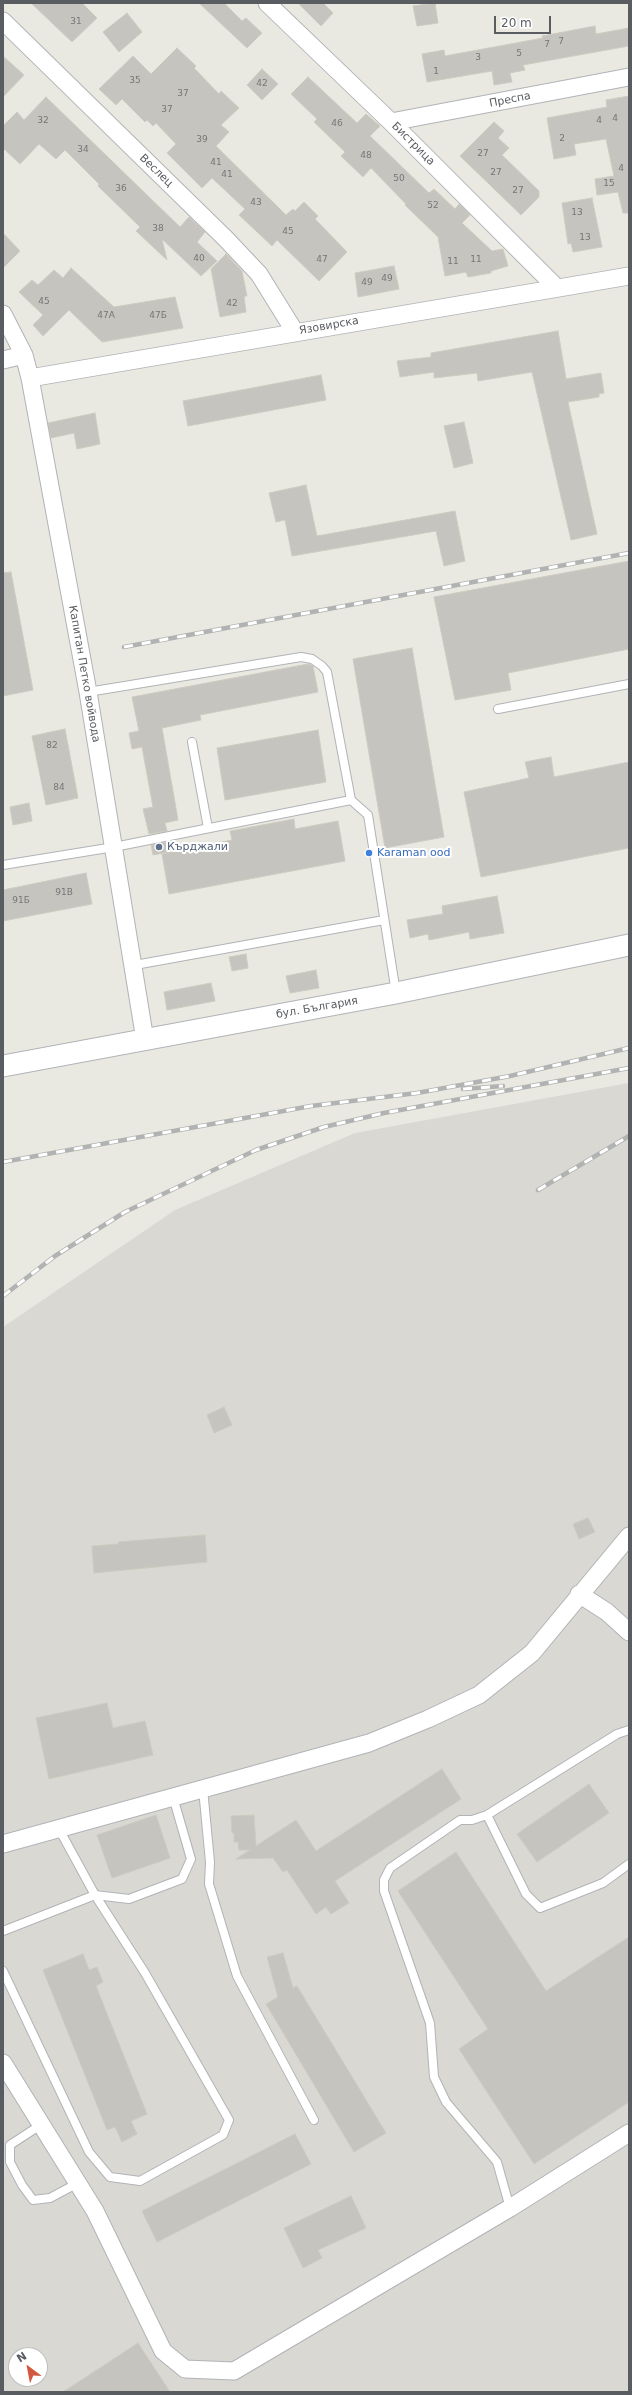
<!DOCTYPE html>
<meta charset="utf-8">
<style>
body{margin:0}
#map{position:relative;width:632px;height:2395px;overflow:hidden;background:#eae9e1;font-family:"DejaVu Sans",sans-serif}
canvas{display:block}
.frame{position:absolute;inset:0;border:4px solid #595c60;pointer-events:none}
.north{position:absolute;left:8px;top:2347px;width:40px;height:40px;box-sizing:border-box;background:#fff;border:1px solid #bdbebf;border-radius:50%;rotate:328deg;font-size:11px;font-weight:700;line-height:16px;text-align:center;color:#595c60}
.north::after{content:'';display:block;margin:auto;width:14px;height:18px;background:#d3573f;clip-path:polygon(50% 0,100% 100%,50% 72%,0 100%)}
.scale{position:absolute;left:494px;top:16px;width:57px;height:18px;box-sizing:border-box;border:2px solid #595c60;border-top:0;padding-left:5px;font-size:12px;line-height:14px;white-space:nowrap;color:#595c60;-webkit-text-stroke:3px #fff;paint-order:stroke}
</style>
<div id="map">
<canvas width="632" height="2395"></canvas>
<div class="frame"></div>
<div class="north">N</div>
<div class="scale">20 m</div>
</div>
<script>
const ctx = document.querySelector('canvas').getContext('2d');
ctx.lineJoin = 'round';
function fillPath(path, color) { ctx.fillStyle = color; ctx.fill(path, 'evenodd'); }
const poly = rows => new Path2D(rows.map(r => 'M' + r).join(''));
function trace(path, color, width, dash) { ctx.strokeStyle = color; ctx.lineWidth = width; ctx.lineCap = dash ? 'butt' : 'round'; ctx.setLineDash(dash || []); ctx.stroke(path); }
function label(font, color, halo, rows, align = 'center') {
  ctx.font = font + ' "DejaVu Sans",sans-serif'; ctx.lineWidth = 4; ctx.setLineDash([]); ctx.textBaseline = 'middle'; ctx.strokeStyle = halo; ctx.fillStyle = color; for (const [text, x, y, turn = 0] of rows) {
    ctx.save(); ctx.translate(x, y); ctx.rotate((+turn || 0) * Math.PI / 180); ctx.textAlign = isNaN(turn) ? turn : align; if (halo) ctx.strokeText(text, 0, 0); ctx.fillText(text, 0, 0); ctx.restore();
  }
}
const industrial = poly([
 [629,1083,629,2392,3,2392,3,1327,175,1210,355,1133],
 [16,2355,40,2355,40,2379,16,2379]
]);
const building = poly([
 [31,3,82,3,97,18,72,42,31,3],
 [199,3,224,3,242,21,246,18,262,33,247,48,199,3],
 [298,3,323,3,333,13,321,26,298,3],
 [435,3,438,23,417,26,413,6,435,3],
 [127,13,142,32,119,52,103,32,127,13],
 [595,26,596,34,629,28,629,46,523,65,525,70,510,73,512,82,494,85,492,71,427,82,422,54,444,50,445,56,543,38,542,36,595,26],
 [177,48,196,66,194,68,219,94,221,91,239,108,221,125,229,132,216,146,286,215,293,209,295,211,304,202,318,216,315,219,347,252,319,281,277,240,272,246,239,215,245,209,212,178,202,188,167,153,176,144,156,123,153,126,147,120,145,122,122,99,116,105,99,89,133,56,151,74,177,48],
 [3,56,24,75,3,97,3,56],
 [262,69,278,84,262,100,247,85,262,69],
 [308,77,357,123,366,114,380,126,370,136,429,193,434,189,455,209,459,204,470,215,462,223,492,251,503,249,508,266,491,271,491,273,468,277,466,272,445,276,438,237,405,205,406,204,371,168,363,177,341,156,345,152,314,122,317,119,291,94,308,77],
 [629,96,629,213,623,213,618,192,597,195,595,179,614,176,606,139,574,144,576,155,554,159,547,118,607,107,606,100,629,96],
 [46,97,180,227,189,217,205,232,197,242,217,261,201,276,162,239,167,260,136,231,140,227,98,186,99,184,65,150,56,159,39,144,20,164,3,148,3,126,17,112,24,120,46,97],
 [494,122,504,131,498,138,509,148,502,155,539,191,539,197,521,215,460,156,494,122],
 [592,198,602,247,573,252,571,243,568,244,562,203,592,198],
 [3,233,20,251,3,268,3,233],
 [226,254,242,271,247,296,244,296,246,312,220,317,211,269,226,254],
 [394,266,399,289,358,297,355,273,394,266],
 [71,268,114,307,175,297,183,328,102,342,69,310,43,336,33,325,43,315,19,292,32,280,38,285,54,270,63,278,71,268],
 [558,331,566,379,601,373,604,393,599,394,599,397,568,402,597,534,571,540,532,372,478,381,477,373,434,378,434,372,400,377,397,361,431,357,431,353,558,331],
 [321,375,326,400,188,426,183,401,321,375],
 [95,413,100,444,77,449,74,433,51,438,48,423,95,413],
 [464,422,473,463,454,468,444,426,464,422],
 [306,485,317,536,455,511,465,561,444,566,436,531,292,556,285,520,276,522,269,493,306,485],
 [629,561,629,649,508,673,511,690,455,700,434,597,629,561],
 [11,572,33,690,3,696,3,573,11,572],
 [412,648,444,837,385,848,353,659,412,648],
 [308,664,313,666,318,692,200,715,201,720,162,728,178,820,165,823,167,831,149,834,143,809,153,807,142,747,132,749,129,733,139,731,132,697,308,664],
 [65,729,78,798,46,805,32,736,65,729],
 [318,730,326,782,225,800,217,748,318,730],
 [551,757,554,777,629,762,629,848,481,877,464,792,529,778,525,762,551,757],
 [29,803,32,821,13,825,10,807,29,803],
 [294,819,295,829,338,821,345,861,169,894,162,854,232,840,230,831,294,819],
 [168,842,170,852,153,855,151,845,168,842],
 [86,873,92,904,3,921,3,890,86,873],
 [497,896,504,933,470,939,469,932,429,940,428,934,410,938,407,920,443,914,442,906,497,896],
 [246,954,248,968,232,971,229,957,246,954],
 [316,970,319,988,290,993,286,976,316,970],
 [211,983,215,1001,167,1010,164,992,211,983],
 [224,1407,232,1425,214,1433,207,1415,224,1407],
 [588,1518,595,1532,579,1539,573,1524,588,1518],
 [205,1535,207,1562,94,1573,92,1546,119,1544,118,1542,205,1535],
 [107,1703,113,1728,145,1721,153,1755,49,1779,36,1718,107,1703],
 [442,1769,461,1799,335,1881,349,1903,331,1914,326,1907,316,1914,287,1870,283,1872,273,1858,236,1859,250,1850,239,1850,238,1842,234,1842,234,1833,232,1833,231,1816,254,1815,256,1846,296,1820,316,1851,442,1769],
 [589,1784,609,1813,537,1862,517,1834,589,1784],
 [156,1815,170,1858,112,1878,97,1835,156,1815],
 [456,1852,546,1991,629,1937,629,2102,534,2164,459,2049,488,2029,398,1891,456,1852],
 [283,1953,293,1988,297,1986,386,2133,354,2152,266,2004,278,1997,267,1957,283,1953],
 [83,1954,89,1970,97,1967,103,1982,96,1986,147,2114,131,2121,137,2134,122,2142,115,2127,107,2130,43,1970,83,1954],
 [295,2134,311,2164,157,2242,142,2211,295,2134],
 [351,2196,366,2228,318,2250,322,2258,303,2268,284,2228,351,2196],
 [138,2343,170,2392,63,2392,138,2343]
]);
const service = poly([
 [88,692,301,657,312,659,322,666,327,672,351,800,368,815,396,993],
 [498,709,629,684],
 [192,742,208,828],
 [3,865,114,847,351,800],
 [135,965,384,920],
 [203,1789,210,1862,209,1884,237,1976,314,2120],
 [487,1815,526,1894,540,1908,603,1883,629,1864],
 [3,1931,95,1895,129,1899,182,1879,191,1859,173,1797],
 [3,1971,89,2152,110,2177,140,2181,223,2135,229,2120,145,1973,95,1895,59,1829],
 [42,2124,10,2145,10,2162,22,2185,33,2200,50,2198,78,2183],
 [510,2208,497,2162,446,2102,434,2077,430,2023,384,1891,384,1880,390,1868,460,1820,472,1820,487,1815,617,1734,629,1730]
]);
const minor = poly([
 [267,3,391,122,557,288],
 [3,21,226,239,259,274,295,332],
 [391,122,629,77],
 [3,314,24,355,30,378,88,692,145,1040],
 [3,360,24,355],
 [30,378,629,276],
 [579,1594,607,1612,629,1632],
 [3,1844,369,1743,428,1719,479,1695,532,1653,629,1536],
 [3,2063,95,2211,163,2351,185,2369,234,2371,510,2208,629,2133]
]);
const tertiary = poly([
 [3,1066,396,993,629,945]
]);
const rail = poly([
 [124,647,629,553],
 [463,1089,503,1086],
 [3,1162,311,1106,417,1093,510,1076,629,1048],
 [538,1190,629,1136],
 [3,1296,55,1256,125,1212,256,1150,324,1127,384,1113,629,1068]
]);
const markers = [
 [159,847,4,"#5c6f8a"],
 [369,853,4,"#3f7fe0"]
];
const numberNames = [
 ["31",76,22],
 ["7",561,42],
 ["7",547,45],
 ["5",519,54],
 ["3",478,58],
 ["1",436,72],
 ["35",135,81],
 ["42",262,84],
 ["37",183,94],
 ["37",167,110],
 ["4",615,119],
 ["32",43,121],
 ["4",599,121],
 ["46",337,124],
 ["2",562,139],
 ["39",202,140],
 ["34",83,150],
 ["27",483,154],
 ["48",366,156],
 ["41",216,163],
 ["4",621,169],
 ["27",496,173],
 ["41",227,175],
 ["50",399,179],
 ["15",609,184],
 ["36",121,189],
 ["27",518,191],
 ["43",256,203],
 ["52",433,206],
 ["13",577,213],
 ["38",158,229],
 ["45",288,232],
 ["13",585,238],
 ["40",199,259],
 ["47",322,260],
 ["11",476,260],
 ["11",453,262],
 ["49",387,279],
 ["49",367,283],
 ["45",44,302],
 ["42",232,304],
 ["47А",106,316],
 ["47Б",158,316],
 ["82",52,746],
 ["84",59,788],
 ["91В",64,893],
 ["91Б",21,901]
];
const streetNames = [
 ["Преспа",510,100,-11],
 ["Бистрица",413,144,45],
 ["Веслец",156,171,44],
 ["Язовирска",329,326,-10],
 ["Капитан Петко войвода",84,674,80],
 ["бул. България",317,1008,-10]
];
const serviceNames = [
 ["Кърджали",167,847]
];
const shopNames = [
 ["Karaman ood",377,853]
];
fillPath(industrial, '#d9d8d3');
fillPath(building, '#c6c4be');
trace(building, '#cecbc0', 1);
trace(service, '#b1b3b7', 10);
trace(minor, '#b1b3b7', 19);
trace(tertiary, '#b1b3b7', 23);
trace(service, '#fff', 8);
trace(minor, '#fff', 17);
trace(tertiary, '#fff', 21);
trace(rail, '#b1b2b2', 4.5);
trace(rail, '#fff', 3, [9]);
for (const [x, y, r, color] of markers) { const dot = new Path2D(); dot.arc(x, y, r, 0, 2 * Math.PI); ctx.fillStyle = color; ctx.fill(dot); trace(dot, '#fff', 1.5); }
label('9px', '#747678', null, numberNames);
label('11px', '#595c60', '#fff', streetNames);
label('11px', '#4e5e75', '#fff', serviceNames, 'left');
label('11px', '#366cbe', '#fff', shopNames, 'left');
</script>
